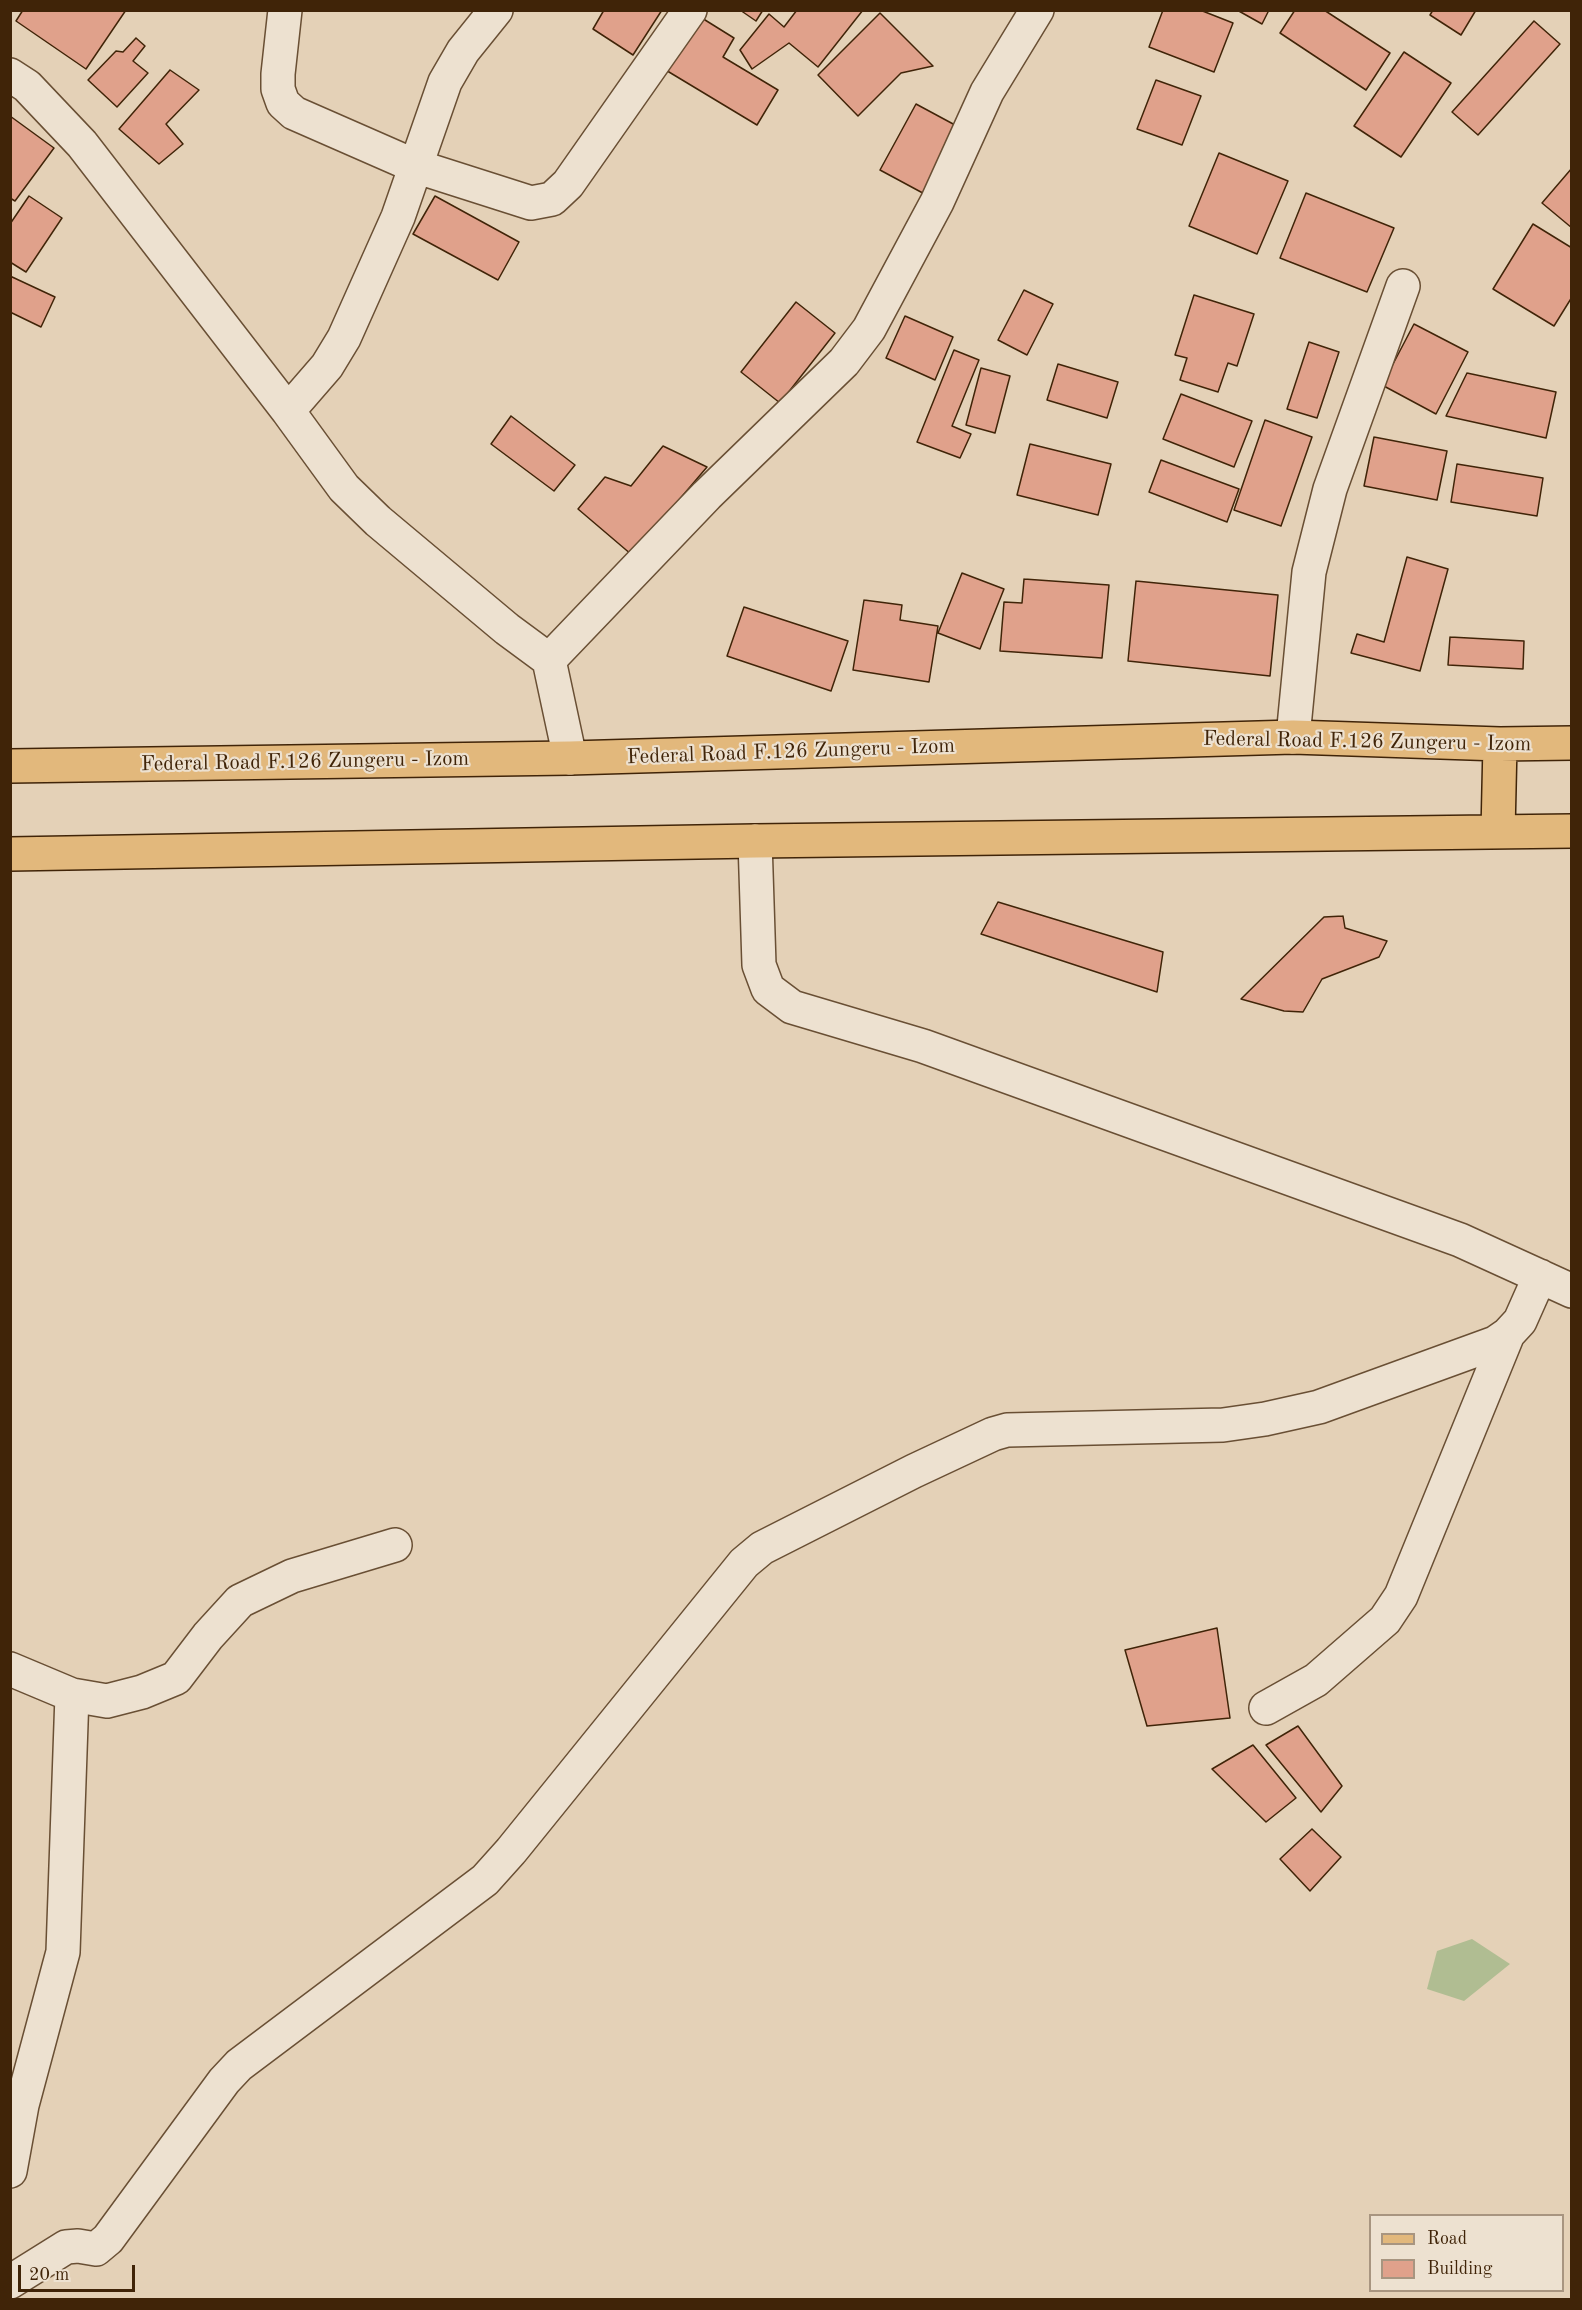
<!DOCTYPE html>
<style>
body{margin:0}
#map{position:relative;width:1582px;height:2310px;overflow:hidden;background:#e4d1b7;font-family:"Old Standard TT",serif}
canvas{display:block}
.frame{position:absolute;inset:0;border:12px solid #402408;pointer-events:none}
.legend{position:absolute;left:1369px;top:2214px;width:195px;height:78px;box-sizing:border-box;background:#ede1d0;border:2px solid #a89580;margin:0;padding:8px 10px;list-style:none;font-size:18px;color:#402408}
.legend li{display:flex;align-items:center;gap:12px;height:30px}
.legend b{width:30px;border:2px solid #a89580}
.scale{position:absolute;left:18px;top:2265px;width:117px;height:27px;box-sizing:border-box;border:3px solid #402408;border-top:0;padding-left:8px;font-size:18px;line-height:21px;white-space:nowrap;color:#402408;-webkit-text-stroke:4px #ede1d0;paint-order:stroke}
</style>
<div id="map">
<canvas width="1582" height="2310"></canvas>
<div class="frame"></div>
<ul class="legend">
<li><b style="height:8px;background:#e2b87c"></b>Road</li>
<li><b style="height:16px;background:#e0a18b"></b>Building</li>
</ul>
<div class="scale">20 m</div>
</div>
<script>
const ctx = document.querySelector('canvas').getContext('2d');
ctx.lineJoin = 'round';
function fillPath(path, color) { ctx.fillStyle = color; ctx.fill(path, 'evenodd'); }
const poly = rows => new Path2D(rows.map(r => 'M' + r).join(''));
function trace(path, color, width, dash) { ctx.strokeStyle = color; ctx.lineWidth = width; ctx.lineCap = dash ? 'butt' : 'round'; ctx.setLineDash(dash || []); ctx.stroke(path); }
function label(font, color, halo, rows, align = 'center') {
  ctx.font = font + ' "Old Standard TT",serif'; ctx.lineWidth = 4.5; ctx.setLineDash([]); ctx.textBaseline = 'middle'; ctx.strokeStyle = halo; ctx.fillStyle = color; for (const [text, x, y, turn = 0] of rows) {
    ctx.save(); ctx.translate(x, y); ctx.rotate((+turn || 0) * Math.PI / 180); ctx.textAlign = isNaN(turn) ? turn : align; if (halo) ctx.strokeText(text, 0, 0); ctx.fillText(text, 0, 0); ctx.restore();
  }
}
const green = poly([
 [1472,1939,1510,1964,1464,2001,1427,1989,1437,1951]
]);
const building = poly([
 [23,10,126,10,86,69,16,21,23,10],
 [604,10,662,10,633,55,593,29,604,10],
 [740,10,763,10,756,21,740,10],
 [797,10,863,10,818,67,789,43,752,69,740,50,769,14,784,27,797,10],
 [1163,10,1200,10,1233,23,1214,72,1149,47,1163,10],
 [1237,10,1269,10,1262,24,1237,10],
 [1295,10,1324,10,1390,53,1366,90,1280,33,1295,10],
 [1433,10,1476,10,1461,35,1430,15,1433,10],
 [880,13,933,66,901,73,858,116,818,75,880,13],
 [697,15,734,38,723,57,778,90,757,125,664,69,697,15],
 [1534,21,1560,44,1478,135,1452,112,1534,21],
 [136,38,145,46,133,61,148,73,117,107,88,80,116,51,123,52,136,38],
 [1404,52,1451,83,1401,157,1354,126,1404,52],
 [170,70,199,90,166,124,183,144,159,164,119,129,170,70],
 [1156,80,1201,96,1182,145,1137,129,1156,80],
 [916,104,968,132,932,198,880,170,916,104],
 [10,116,54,148,15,201,10,198,10,116],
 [1219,153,1288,181,1257,254,1189,226,1219,153],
 [1572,168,1572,228,1542,203,1572,168],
 [1306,193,1394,228,1367,292,1280,258,1306,193],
 [29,196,62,218,26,272,10,262,10,224,29,196],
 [435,196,519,242,498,280,413,234,435,196],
 [1533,224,1572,248,1572,297,1554,326,1493,289,1533,224],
 [10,276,55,297,41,327,10,312,10,276],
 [1024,290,1053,304,1027,355,998,340,1024,290],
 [1194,295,1254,314,1237,366,1228,363,1218,392,1180,380,1187,358,1175,355,1194,295],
 [796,302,835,333,780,403,741,372,796,302],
 [905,316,953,337,935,380,886,358,905,316],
 [1414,324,1468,352,1436,414,1382,385,1414,324],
 [1309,342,1339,352,1317,418,1287,409,1309,342],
 [954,350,979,360,952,426,971,434,960,458,917,442,954,350],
 [1058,364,1118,382,1107,418,1047,400,1058,364],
 [981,368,1010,376,995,433,966,425,981,368],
 [1467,373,1556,392,1546,438,1446,416,1467,373],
 [1181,394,1252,421,1234,467,1163,439,1181,394],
 [511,416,575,465,554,491,491,444,511,416],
 [1265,420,1312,437,1281,526,1234,510,1265,420],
 [1374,437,1447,451,1437,500,1364,486,1374,437],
 [1030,444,1111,464,1098,515,1017,495,1030,444],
 [663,446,707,467,632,555,578,509,605,477,631,486,663,446],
 [1161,460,1239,489,1227,522,1149,492,1161,460],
 [1457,464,1543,478,1537,516,1451,502,1457,464],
 [1407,557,1448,569,1420,671,1351,653,1357,634,1384,642,1407,557],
 [962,573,1004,589,980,649,938,633,962,573],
 [1024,579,1109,585,1102,658,1000,651,1004,602,1022,603,1024,579],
 [1136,581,1278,595,1270,676,1128,661,1136,581],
 [864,600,902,605,900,620,938,626,929,682,853,670,864,600],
 [744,607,848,641,831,691,727,656,744,607],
 [1450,637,1524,641,1523,669,1448,665,1450,637],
 [998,902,1163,952,1157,992,981,934,998,902],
 [1343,916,1345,928,1387,941,1379,957,1322,979,1303,1012,1284,1011,1241,999,1324,917,1343,916],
 [1217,1628,1230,1718,1147,1726,1125,1650,1217,1628],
 [1298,1726,1342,1786,1321,1812,1266,1745,1298,1726],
 [1253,1745,1296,1798,1266,1822,1212,1769,1253,1745],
 [1312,1829,1341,1857,1310,1891,1280,1859,1312,1829]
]);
const street = poly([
 [285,10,278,74,278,89,283,103,294,113,415,166,531,203,552,199,568,184,690,10],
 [10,75,27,86,82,144,288,411,344,488,378,521,507,629,549,660,570,758],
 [288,411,327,366,344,338,398,217,445,82,463,51,496,10],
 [549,660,707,495,844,362,869,329,937,202,987,92,1037,10],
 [1293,737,1309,572,1330,489,1403,286],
 [755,841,759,965,768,989,792,1007,923,1046,1460,1240,1572,1291],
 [10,1669,72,1695,107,1701,142,1692,176,1678,208,1636,240,1601,292,1576,395,1545],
 [1266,1708,1316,1680,1385,1620,1401,1596,1508,1334],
 [10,2171,22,2105,63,1952,72,1695],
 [10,2282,66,2247,78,2246,96,2249,108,2239,224,2081,239,2065,485,1880,511,1851,744,1563,762,1548,914,1471,993,1434,1007,1430,1223,1425,1265,1419,1319,1407,1495,1343,1508,1334,1520,1321,1540,1276]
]);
const primary = poly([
 [10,766,570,758,1293,737,1500,744,1572,743],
 [1498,832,1500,744],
 [10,854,755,841,1572,831]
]);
const streetNames = [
 ["Federal Road F.126 Zungeru - Izom",1367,742,1],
 ["Federal Road F.126 Zungeru - Izom",791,752,-2],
 ["Federal Road F.126 Zungeru - Izom",305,762,-1]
];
fillPath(green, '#b0bd92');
fillPath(building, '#e0a18b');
trace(building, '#402408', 1.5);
trace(street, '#694f34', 36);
trace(primary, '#402408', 36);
trace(street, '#ede1d0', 33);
trace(primary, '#e2b87c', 33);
label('21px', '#402408', '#ede1d0', streetNames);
</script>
